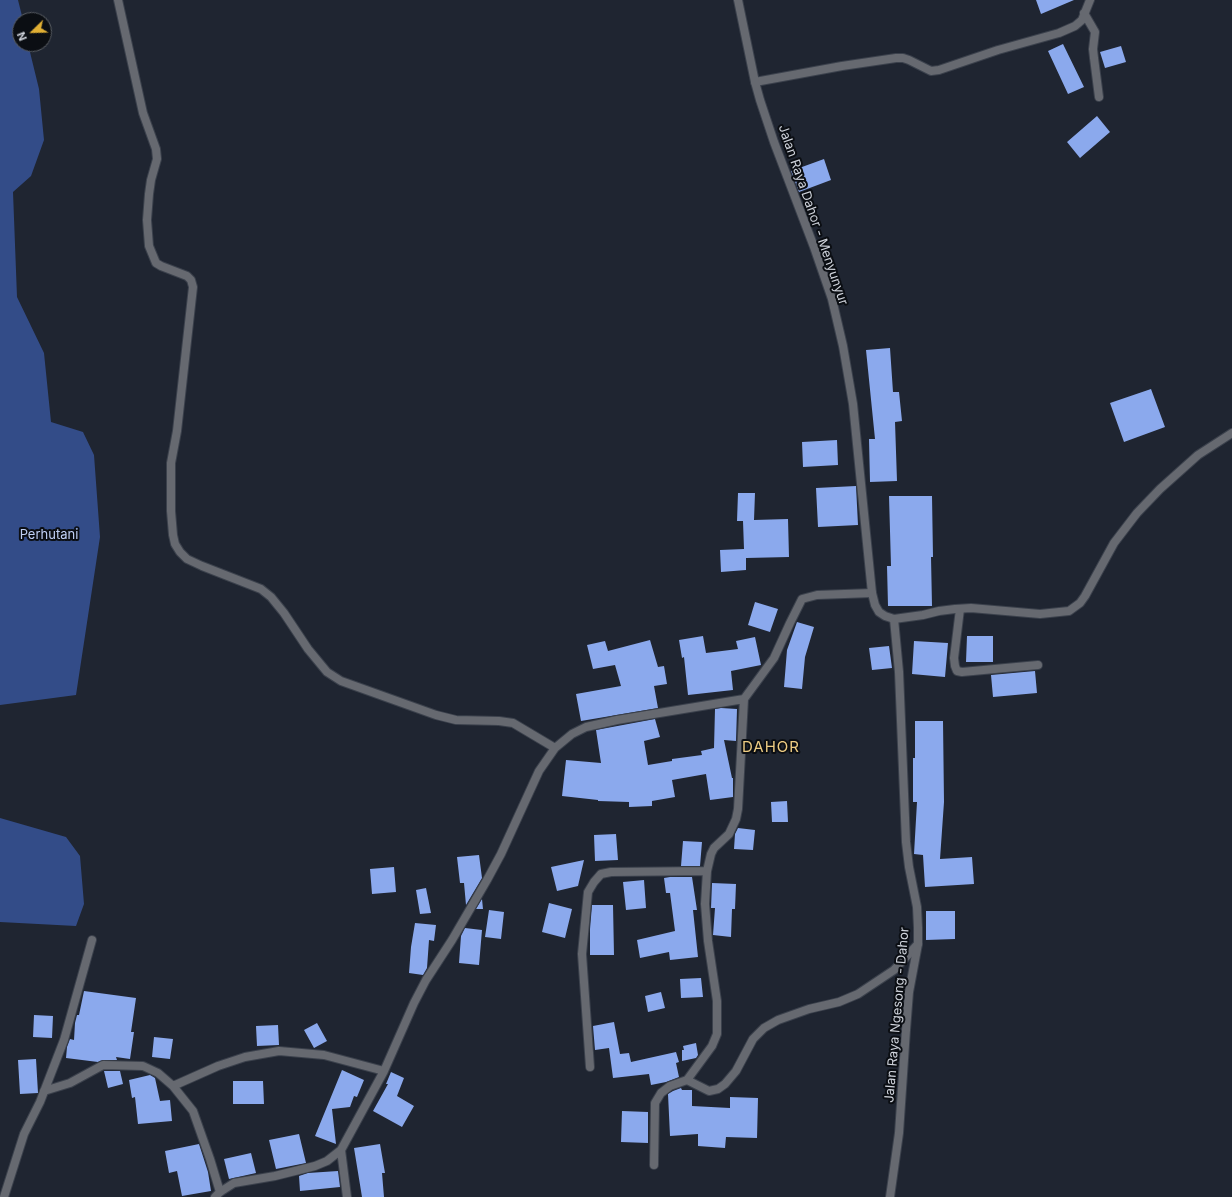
<!DOCTYPE html>
<style>
body{margin:0}
#map{position:relative;width:1232px;height:1197px;overflow:hidden;background:#1f2531;font-family:Inter,sans-serif}
canvas{display:block}
.north{position:absolute;left:12px;top:12px;width:40px;height:40px;box-sizing:border-box;background:#0b0e13;border:1px solid #595d63;border-radius:50%;rotate:247deg;font-size:11px;font-weight:700;line-height:16px;text-align:center;color:#cfd3db}
.north::after{content:'';display:block;margin:auto;width:14px;height:18px;background:#e0af34;clip-path:polygon(50% 0,100% 100%,50% 72%,0 100%)}
</style>
<div id="map">
<canvas width="1232" height="1197"></canvas>
<div class="north">N</div>
</div>
<script>
const ctx = document.querySelector('canvas').getContext('2d');
ctx.lineJoin = 'round';
function fillPath(path, color) { ctx.fillStyle = color; ctx.fill(path, 'evenodd'); }
const poly = rows => new Path2D(rows.map(r => 'M' + r).join(''));
function trace(path, color, width, dash) { ctx.strokeStyle = color; ctx.lineWidth = width; ctx.lineCap = dash ? 'butt' : 'round'; ctx.setLineDash(dash || []); ctx.stroke(path); }
function label(font, color, halo, rows, align = 'center') {
  ctx.font = font + ' Inter,sans-serif'; ctx.lineWidth = 4; ctx.setLineDash([]); ctx.textBaseline = 'middle'; ctx.strokeStyle = halo; ctx.fillStyle = color; for (const [text, x, y, turn = 0] of rows) {
    ctx.save(); ctx.translate(x, y); ctx.rotate((+turn || 0) * Math.PI / 180); ctx.textAlign = isNaN(turn) ? turn : align; if (halo) ctx.strokeText(text, 0, 0); ctx.fillText(text, 0, 0); ctx.restore();
  }
}
const forest = poly([
 [0,0,18,0,23,20,20,20,20,44,28,44,39,89,44,140,31,176,13,192,17,297,44,353,51,422,83,432,94,455,100,537,76,695,0,705],
 [0,818,66,837,80,856,84,904,76,926,0,922]
]);
const building = poly([
 [1036,0,1074,0,1041,14],
 [1063,44,1084,87,1068,94,1048,51],
 [1121,46,1126,62,1105,68,1100,52],
 [1097,116,1110,132,1080,158,1067,142],
 [824,159,831,180,799,192,791,171],
 [890,348,893,392,899,392,902,421,895,422,897,481,870,482,869,439,875,439,866,350],
 [1151,389,1165,427,1124,442,1110,403],
 [837,440,838,465,803,467,802,442],
 [856,486,858,525,818,527,816,488],
 [738,493,755,493,754,520,788,519,789,557,746,558,746,570,721,572,720,550,744,549,743,521,737,521],
 [889,496,932,496,933,557,931,557,932,606,888,606,887,566,891,566],
 [755,602,778,609,770,632,748,625],
 [797,622,814,627,805,657,802,689,784,687,787,650],
 [703,636,706,653,738,649,736,641,755,637,761,665,731,671,733,690,688,695,684,657,682,658,679,640],
 [967,636,993,636,993,662,966,662],
 [650,640,658,667,664,666,667,684,654,686,658,708,581,721,576,694,621,686,615,665,593,669,587,645,605,641,608,651],
 [914,641,948,643,945,677,912,674],
 [889,646,892,668,872,670,869,648],
 [1035,671,1037,693,993,697,991,675],
 [721,708,737,709,736,741,724,740,732,778,733,778,733,797,710,800,706,774,672,780,675,797,652,801,652,806,629,807,629,802,598,801,598,800,562,796,566,760,601,763,596,730,655,719,660,737,644,741,648,765,672,761,672,759,702,755,701,751,714,748,715,709],
 [915,721,943,721,944,802,940,859,972,857,974,884,925,887,923,855,914,854,917,802,913,802,913,758,915,758],
 [787,801,788,822,772,822,771,802],
 [738,828,755,830,753,850,734,849,735,834],
 [616,834,618,860,595,861,594,835],
 [683,841,702,842,700,866,681,866],
 [479,855,482,878,466,905,464,883,460,883,457,857],
 [584,860,578,886,557,891,551,867],
 [394,867,396,892,372,894,370,869],
 [670,877,692,877,697,910,693,910,698,957,670,960,669,952,640,958,637,940,675,931,670,893,666,893,664,878],
 [644,880,646,908,626,910,623,882],
 [712,883,736,884,735,909,732,909,731,937,713,935,715,908,711,908],
 [426,888,431,913,420,914,416,890],
 [482,899,483,909,476,909],
 [549,903,572,909,565,938,542,932],
 [592,905,613,905,614,955,590,955,590,929],
 [489,910,504,912,501,939,485,937],
 [926,911,955,911,955,939,926,940],
 [415,923,436,925,434,941,429,940,427,968,423,975,409,973,411,947],
 [465,928,482,930,479,965,459,963,461,936],
 [701,978,703,997,681,998,680,979],
 [84,991,136,998,131,1032,134,1032,130,1059,116,1057,117,1060,103,1060,98,1062,66,1058,67,1047,70,1039,74,1040,75,1023,77,1015,79,1015],
 [661,992,665,1008,648,1012,645,996],
 [34,1015,53,1016,52,1038,33,1037],
 [614,1022,620,1054,629,1053,631,1062,676,1052,679,1062,676,1063,679,1077,666,1082,651,1085,649,1074,613,1078,609,1048,595,1050,593,1026],
 [317,1023,327,1041,314,1048,304,1030],
 [278,1025,279,1045,257,1046,256,1026],
 [154,1037,173,1039,170,1059,152,1057],
 [696,1043,698,1055,696,1058,682,1061,682,1050,684,1050,683,1046],
 [36,1059,38,1093,20,1094,18,1060],
 [342,1070,364,1080,357,1097,354,1096,350,1107,332,1109,336,1144,315,1136],
 [104,1071,120,1071,123,1084,108,1088],
 [391,1072,404,1078,397,1096,414,1106,402,1127,373,1111,388,1084,386,1084],
 [150,1075,155,1078,160,1101,170,1100,172,1121,138,1124,135,1097,132,1098,129,1080],
 [233,1081,263,1081,264,1104,233,1104],
 [681,1088,682,1090,692,1090,692,1106,730,1108,730,1097,758,1098,757,1138,726,1137,725,1148,698,1146,698,1134,670,1136,668,1094,673,1091],
 [622,1111,648,1112,648,1143,621,1142],
 [299,1134,306,1163,276,1169,269,1140],
 [199,1144,208,1172,211,1191,182,1196,177,1171,169,1173,165,1151],
 [380,1144,385,1173,382,1173,384,1197,362,1197,354,1148],
 [251,1153,256,1173,229,1179,224,1159],
 [338,1171,340,1187,300,1191,299,1176,308,1173]
]);
const minor = poly([
 [118,0,143,113,156,149,157,159,151,180,149,194,147,220,149,246,156,263,161,266,187,276,191,280,193,287,177,431,171,463,171,511,173,535,175,544,180,552,187,559,202,566,261,589,271,597,284,613,308,649,327,672,341,681,436,715,456,720,499,721,513,723,555,748],
 [1084,13,1095,32,1093,49,1094,58,1099,97],
 [755,82,842,66,896,58,903,58,909,60,931,71,939,70,998,50,1059,33,1075,26,1082,20,1090,0],
 [960,609,954,658,955,666,957,671,962,672,1038,665],
 [590,1067,582,954,588,892,594,882,601,874,611,872,707,871],
 [687,1080,709,1091,718,1089,725,1084,736,1071,753,1039,764,1028,778,1020,809,1009,839,1002,858,994,894,970,918,944],
 [173,1086,218,1066,245,1057,279,1051,324,1055,384,1071],
 [44,1091,70,1083,103,1065,143,1066,158,1073,173,1086,193,1111,210,1159,220,1192],
 [341,1150,347,1197],
 [654,1165,655,1103,661,1093,670,1086,687,1080,712,1046,717,1034,717,1001,708,941,705,904,707,871,711,854,714,848,729,834,736,819,738,809,744,699],
 [4,1197,24,1134,40,1102,64,1040,92,940],
 [215,1197,220,1192,234,1183,275,1176,315,1166,327,1161,341,1150,384,1071,414,1003,426,980,452,940,487,880,501,854,539,771,555,748,572,734,586,727,617,720,744,699,774,658,790,623,802,599,817,595,872,593]
]);
const tertiary = poly([
 [738,0,755,82,760,100,774,142,814,247,832,299,843,346,853,404,872,593,875,605,879,612,885,616,894,619,923,615,939,611,955,609,971,608,1040,614,1069,611,1080,603,1085,596,1114,543,1137,513,1160,489,1198,455,1232,433],
 [890,1197,899,1133,906,1030,909,992,918,944,918,928,917,907,909,867,906,842,899,672,894,619]
]);
const streetNames = [
 ["Jalan Raya Dahor - Menyunyur",813,215,71],
 ["Jalan Raya Ngesong - Dahor",897,1015,-85]
];
const parkNames = [
 ["Perhutani",49,535]
];
const quarterNames = [
 ["DAHOR",771,747]
];
fillPath(forest, '#334c88');
fillPath(building, '#8ba9ed');
trace(minor, '#3b414c', 10);
trace(tertiary, '#3b414c', 10);
trace(minor, '#666970', 8);
trace(tertiary, '#666970', 8);
label('13px', '#cfd3db', '#0b0e13', streetNames);
label('13px', '#c0d0f5', '#0b0e13', parkNames);
ctx.letterSpacing = '1px';
label('15px', '#eecc83', '#0b0e13', quarterNames);
ctx.letterSpacing = '0px';
</script>
